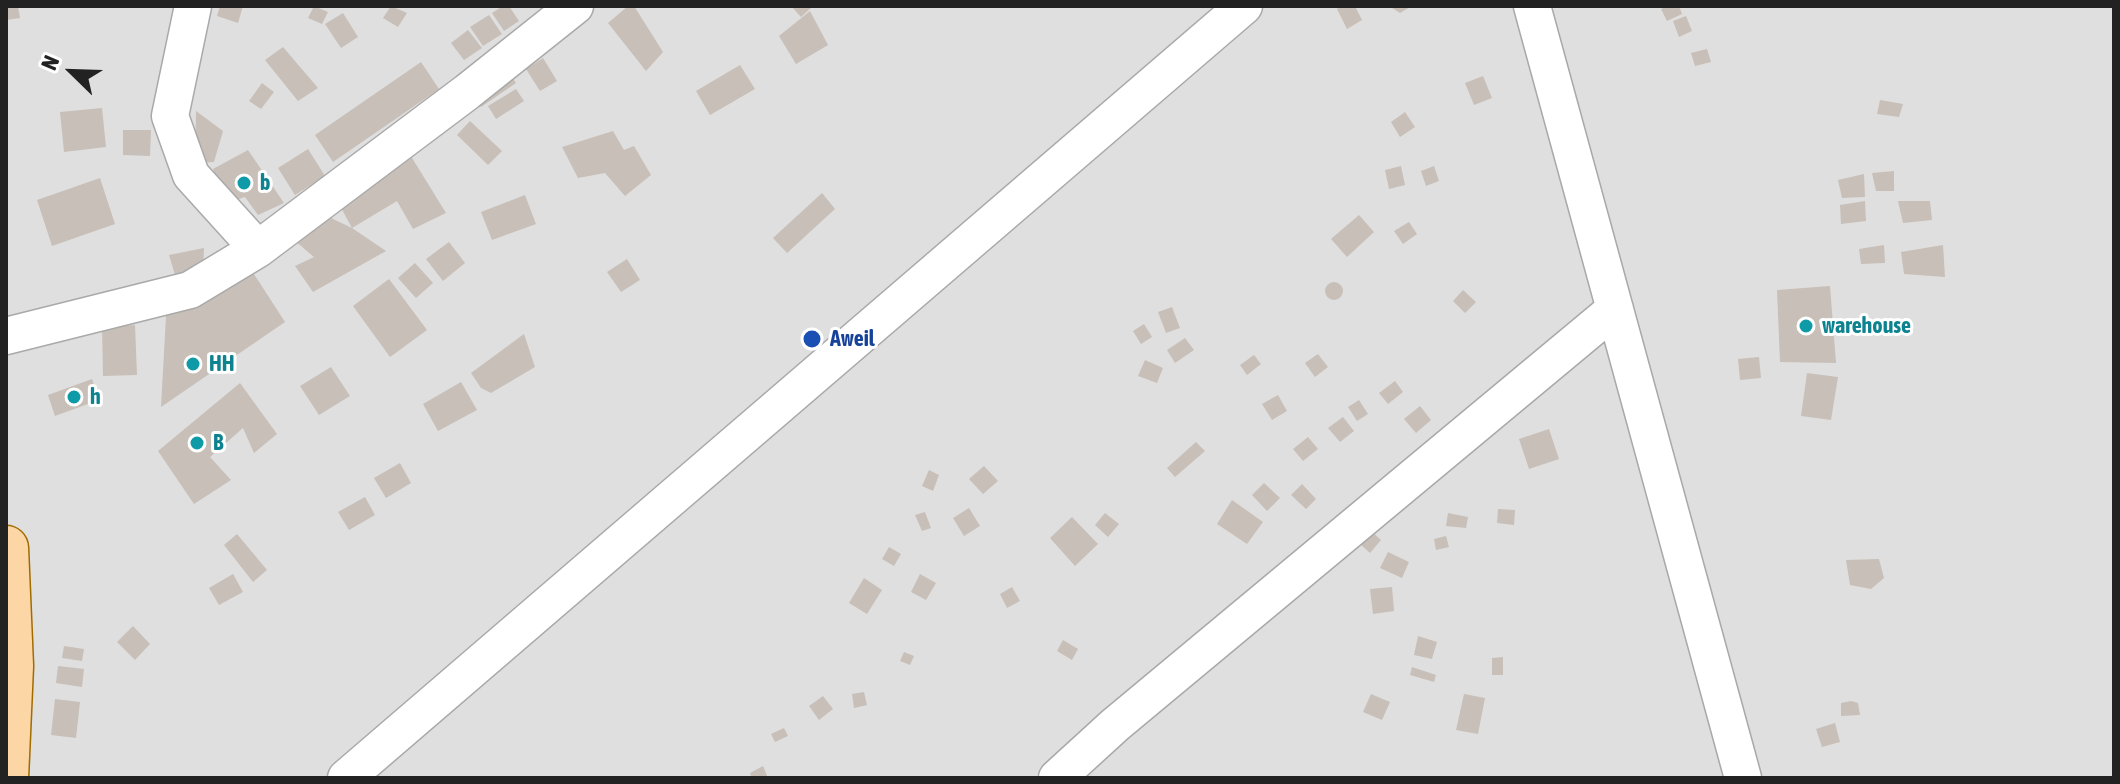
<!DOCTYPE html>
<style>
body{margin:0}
#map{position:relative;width:2120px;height:784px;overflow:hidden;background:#f2efe9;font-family:"Asap Condensed",sans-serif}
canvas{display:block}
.frame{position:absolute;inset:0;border:8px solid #222;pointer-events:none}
.north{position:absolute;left:32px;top:32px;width:80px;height:80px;-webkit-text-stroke:6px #fff;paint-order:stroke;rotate:293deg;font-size:22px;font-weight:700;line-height:32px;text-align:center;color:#222}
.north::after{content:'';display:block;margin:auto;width:28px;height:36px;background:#222;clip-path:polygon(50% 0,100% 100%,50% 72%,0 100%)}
</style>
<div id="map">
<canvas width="2120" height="784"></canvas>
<div class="frame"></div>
<div class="north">N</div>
</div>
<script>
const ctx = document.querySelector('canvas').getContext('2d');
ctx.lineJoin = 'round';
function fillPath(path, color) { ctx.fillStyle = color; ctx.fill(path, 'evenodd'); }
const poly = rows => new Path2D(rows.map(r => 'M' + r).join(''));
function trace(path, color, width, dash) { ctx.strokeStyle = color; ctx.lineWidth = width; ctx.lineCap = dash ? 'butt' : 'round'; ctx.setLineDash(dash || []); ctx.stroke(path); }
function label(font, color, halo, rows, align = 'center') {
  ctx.font = font + ' "Asap Condensed",sans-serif'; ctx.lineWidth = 6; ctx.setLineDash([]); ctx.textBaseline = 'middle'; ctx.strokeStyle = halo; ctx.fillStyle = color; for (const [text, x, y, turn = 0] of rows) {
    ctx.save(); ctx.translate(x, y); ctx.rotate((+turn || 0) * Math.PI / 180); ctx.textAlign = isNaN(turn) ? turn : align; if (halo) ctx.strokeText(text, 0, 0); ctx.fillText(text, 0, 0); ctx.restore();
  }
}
const residential = poly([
 [6,6,2114,6,2114,778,6,778]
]);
const building = poly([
 [6,6,18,6,20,18,6,20],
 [220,6,243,6,238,23,217,16],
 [314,6,328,12,322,24,308,18],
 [391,6,407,13,398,27,383,18],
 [503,6,509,6,519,21,504,31,492,13],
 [628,6,634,6,663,52,646,71,608,23],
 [791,6,813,6,801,17],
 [1342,6,1355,6,1362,20,1347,29,1337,9],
 [1389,6,1412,6,1400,13],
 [1667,6,1679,6,1682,14,1667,21,1661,9],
 [810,11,828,45,796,64,779,36],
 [343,13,358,37,341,48,325,24],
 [489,15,502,34,483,46,470,27],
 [1686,16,1692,31,1679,37,1673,21],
 [468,30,482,48,464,60,451,43],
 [283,47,318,88,298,101,265,60],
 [1707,49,1711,62,1695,66,1691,53],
 [543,58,557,81,540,91,526,69],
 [421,62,439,89,333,162,315,135],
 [740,65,755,89,710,115,696,91],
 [508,71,516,83,481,107,473,95],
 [1483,76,1492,98,1474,105,1465,83],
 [262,83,274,92,261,109,249,101],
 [516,89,524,101,496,119,488,106],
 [1880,100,1903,104,1899,117,1877,114],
 [102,108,106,147,64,152,60,112],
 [196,111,223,131,214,162,195,163],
 [1405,112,1415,127,1400,137,1391,122],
 [470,121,502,151,488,165,457,135],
 [123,130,151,130,150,156,123,155],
 [613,131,624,150,634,146,651,175,625,196,605,173,578,178,562,147],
 [308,149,325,176,295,195,278,168],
 [248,150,284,203,258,215,245,197,226,203,213,169],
 [409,153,446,213,413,229,397,201,352,228,338,202],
 [1401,166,1405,185,1389,189,1385,170],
 [1434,166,1439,181,1426,186,1421,171],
 [1894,171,1894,191,1876,191,1872,173],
 [1864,174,1865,197,1842,198,1838,180],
 [100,178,115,224,52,246,37,200],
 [822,193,835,209,787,253,773,238],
 [525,195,536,224,492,240,481,212],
 [1865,201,1866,221,1841,224,1840,205],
 [1898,201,1930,201,1932,220,1903,223],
 [1359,215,1374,232,1347,257,1331,239],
 [329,217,352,228,386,251,313,292,295,266,314,257,294,240],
 [1409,222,1417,234,1403,244,1394,231],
 [449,242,465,263,443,281,426,259],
 [1884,245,1885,263,1861,264,1859,249],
 [1943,245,1945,277,1904,274,1901,252],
 [204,248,203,271,175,275,169,255],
 [627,259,640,280,621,292,607,272],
 [415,263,433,283,416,298,398,278],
 [252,271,285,322,161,407,166,316],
 [389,279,427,330,390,357,353,306],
 '1325 291a9 9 0 1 1 18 0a9 9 0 1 1-18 0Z',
 [1830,286,1836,363,1780,362,1777,290],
 [1463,290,1476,302,1465,313,1453,301],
 [1172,307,1180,328,1166,333,1158,312],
 [1144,324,1152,337,1141,344,1133,331],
 [135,325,137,375,103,376,102,327],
 [524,334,535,367,491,393,481,388,471,373],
 [1185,338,1194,350,1175,363,1167,350],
 [1318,354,1328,367,1315,377,1305,363],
 [1254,355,1261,364,1247,375,1240,365],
 [1759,357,1761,378,1740,380,1738,359],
 [1145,360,1163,368,1157,383,1138,376],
 [331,367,350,396,319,415,300,386],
 [1807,373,1838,377,1831,420,1801,416],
 [92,379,99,400,55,416,48,395],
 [1395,381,1403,392,1388,404,1379,393],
 [461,382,477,410,438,431,423,404],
 [240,383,277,434,254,453,243,428,210,457,231,480,194,504,158,451],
 [1278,395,1287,411,1272,420,1262,404],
 [1359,400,1368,414,1357,421,1348,407],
 [1420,406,1431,420,1416,433,1404,419],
 [1343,417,1354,431,1340,442,1328,428],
 [1549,429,1559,459,1529,469,1519,439],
 [1308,437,1318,449,1303,461,1293,449],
 [1196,442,1205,451,1175,477,1167,468],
 [400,463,411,483,386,498,374,478],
 [984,466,998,481,983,494,969,479],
 [929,470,939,475,933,491,922,486],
 [1264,483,1280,498,1267,511,1252,495],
 [1302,484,1316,499,1306,509,1291,495],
 [365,497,375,515,349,530,338,512],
 [1232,500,1263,522,1247,544,1217,524],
 [969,508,980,526,964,536,953,518],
 [1498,509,1515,510,1514,525,1497,523],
 [925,512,931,528,922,531,915,515],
 [1105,513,1119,524,1108,537,1095,525],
 [1448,513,1468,517,1466,528,1446,526],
 [1072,517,1098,544,1075,566,1050,538],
 [1371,531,1381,540,1370,553,1360,544],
 [237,534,267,570,253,582,224,545],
 [1446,536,1449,547,1436,550,1434,539],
 [889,547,901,554,894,566,882,559],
 [1388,552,1409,562,1402,578,1380,568],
 [1879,559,1884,578,1871,589,1850,585,1846,560],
 [233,574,243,592,219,605,209,588],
 [920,574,936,583,926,600,911,592],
 [864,578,882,590,867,614,849,603],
 [1012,587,1020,601,1007,608,1000,594],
 [1392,587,1394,611,1373,614,1370,589],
 [133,626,150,644,135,660,117,642],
 [1418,636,1437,642,1432,659,1414,655],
 [1063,640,1078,649,1072,660,1057,651],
 [64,646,84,649,82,661,62,658],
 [904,652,914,656,910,665,900,661],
 [1503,657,1503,675,1492,675,1492,658],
 [58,666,84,669,82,687,56,683],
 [1412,667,1436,675,1434,682,1410,675],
 [864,692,867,705,854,708,852,694],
 [1371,694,1390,702,1382,720,1363,712],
 [1464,694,1485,698,1478,734,1456,730],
 [823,696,833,709,819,720,809,706],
 [55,699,80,702,76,738,51,735],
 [1851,701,1858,703,1860,715,1841,716,1841,703],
 [1835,723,1840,742,1822,747,1816,729],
 [784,728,788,736,775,742,771,734],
 [763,766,768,778,752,778,750,773]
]);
const minor = poly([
 [193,6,170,116,191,175,258,249],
 [1532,6,1743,778],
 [6,336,190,290,258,249,467,92,575,6],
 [346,778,1244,6],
 [1057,778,1115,725,1615,309]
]);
const major = poly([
 [6,548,11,666,6,778]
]);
const markers = [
 [244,183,8,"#0f9aa8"],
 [1806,326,8,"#0f9aa8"],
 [812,339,10,"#1a4fb4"],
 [193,364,8,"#0f9aa8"],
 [74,397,8,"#0f9aa8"],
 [197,443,8,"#0f9aa8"]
];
const cultureNames = [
 ["b",260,183],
 ["warehouse",1822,326],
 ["HH",209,364],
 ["h",90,397],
 ["B",213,443]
];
const transitNames = [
 ["Aweil",830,339]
];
fillPath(residential, '#e0dfdf');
fillPath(building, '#c7bfb8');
trace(minor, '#a9a9a9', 39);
trace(major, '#a06b00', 47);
trace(minor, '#fff', 36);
trace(major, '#fcd6a4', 44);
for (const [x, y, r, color] of markers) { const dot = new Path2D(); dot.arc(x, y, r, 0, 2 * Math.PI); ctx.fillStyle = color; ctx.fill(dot); trace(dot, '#fff', 3); }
label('bold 22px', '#0d838f', '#fff', cultureNames, 'left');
label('bold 22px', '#164399', '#fff', transitNames, 'left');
</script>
